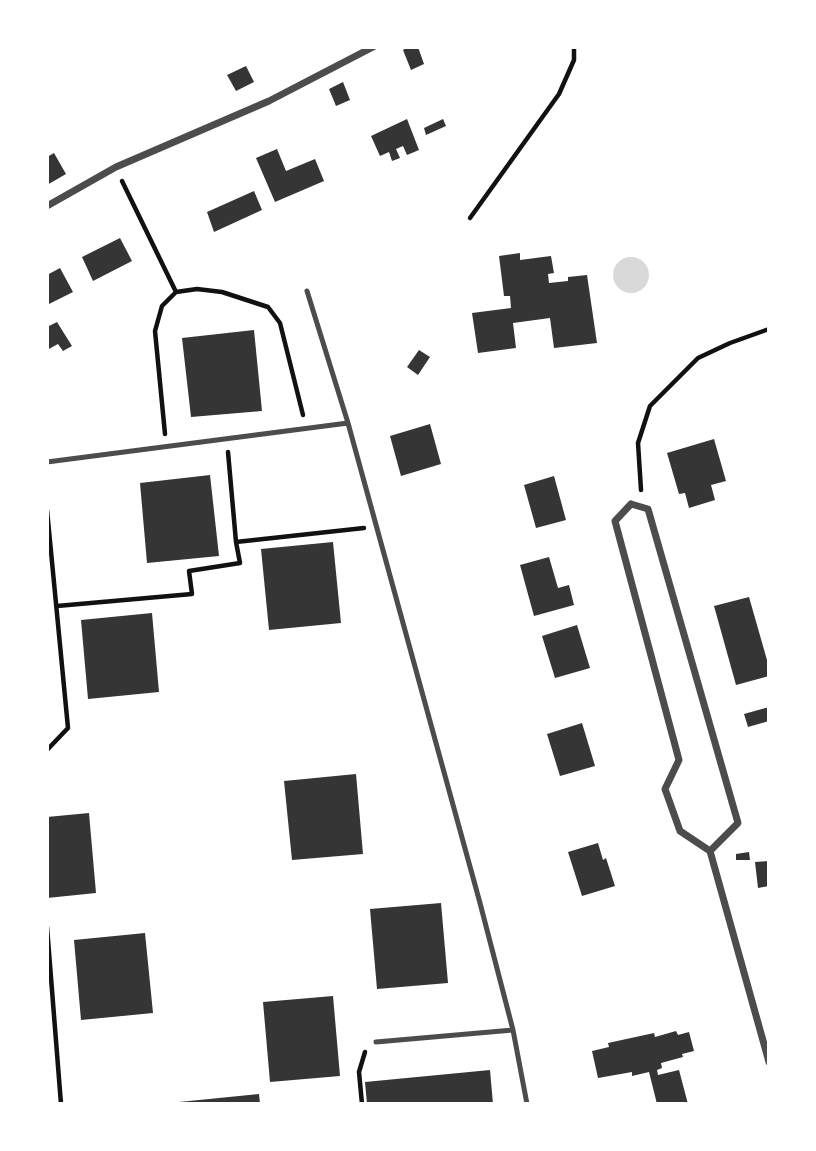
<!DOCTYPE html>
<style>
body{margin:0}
#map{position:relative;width:816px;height:1151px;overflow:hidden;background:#fff;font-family:Commissioner,sans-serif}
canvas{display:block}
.frame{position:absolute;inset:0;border:49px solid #fff;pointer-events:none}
</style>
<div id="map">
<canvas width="816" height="1151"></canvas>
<div class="frame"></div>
</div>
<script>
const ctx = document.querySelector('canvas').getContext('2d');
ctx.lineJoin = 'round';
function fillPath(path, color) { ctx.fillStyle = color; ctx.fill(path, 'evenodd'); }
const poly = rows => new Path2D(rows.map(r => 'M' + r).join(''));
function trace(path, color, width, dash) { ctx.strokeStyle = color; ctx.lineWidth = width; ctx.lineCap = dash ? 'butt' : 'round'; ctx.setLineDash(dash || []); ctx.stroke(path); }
const water = poly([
 '613 275a18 18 0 1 1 36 0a18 18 0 1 1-36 0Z'
]);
const building = poly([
 [408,47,418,47,424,64,411,70,403,50],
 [246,66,254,82,236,91,227,75],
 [343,82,350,100,336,106,329,89],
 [407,119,419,150,407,155,403,146,396,149,400,158,392,161,389,152,380,156,371,136],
 [443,119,446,126,426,135,424,128],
 [277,149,286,171,315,159,324,181,275,202,256,158],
 [54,153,66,174,47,185,47,157],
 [254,191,262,210,214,232,207,212],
 [120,238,132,261,93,281,82,257],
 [520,253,520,260,551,256,554,273,548,274,549,283,568,281,568,277,587,275,597,343,554,348,550,318,513,323,516,348,478,353,472,313,511,308,510,296,504,296,499,256],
 [60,268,73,292,47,305,47,275],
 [57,322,72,346,63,351,58,344,47,350,47,327],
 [254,330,262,411,191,417,182,338],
 [419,350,430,357,418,375,407,367],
 [430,424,441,464,401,476,390,436],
 [714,439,726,481,711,485,715,500,689,508,685,493,679,494,667,453],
 [210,475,219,556,147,563,140,483],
 [554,476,566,520,536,528,524,485],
 [333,542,341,623,269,630,261,549],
 [549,557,558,588,569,585,574,605,534,616,520,565],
 [749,597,769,667,769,676,736,685,714,606],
 [152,613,159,692,88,699,81,620],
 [577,625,590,668,555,678,542,636],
 [769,707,769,721,748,727,744,714],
 [582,723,595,766,560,776,547,734],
 [356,774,363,854,292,860,284,781],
 [89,813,96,893,47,898,47,817],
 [598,843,603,860,606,858,615,886,582,896,568,852],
 [749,852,750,860,736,860,736,854],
 [769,861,769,886,758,888,755,862],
 [441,903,448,983,377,989,370,909],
 [145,933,153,1013,81,1020,74,940],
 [333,996,340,1076,270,1082,263,1002],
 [676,1031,678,1035,689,1032,694,1051,682,1054,683,1057,661,1063,662,1068,657,1070,658,1075,679,1070,688,1104,657,1104,649,1072,632,1076,632,1072,598,1078,592,1051,609,1047,608,1043,654,1033,655,1037],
 [490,1070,493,1104,367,1104,365,1082],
 [259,1094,260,1104,179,1104,179,1102]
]);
const path = poly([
 [122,181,176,292],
 [470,218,559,94,574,60,574,47],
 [165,434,155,331,162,306,176,292,197,289,222,292,268,307,280,323,303,415],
 [228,452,236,542],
 [641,490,638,443,650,406,698,358,730,343,769,329],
 [47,510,68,728,47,750],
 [57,606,192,594,189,571,240,563,236,542,364,528],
 [47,927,61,1104],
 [362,1104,359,1072,365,1052]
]);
const service = poly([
 [307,291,348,423],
 [47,462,348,423,480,903,513,1030,527,1104],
 [376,1042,513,1030]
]);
const minor = poly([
 [47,206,116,167,269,101,373,47],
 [631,504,648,509,738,823,710,851,680,831,665,789,679,760,615,521,631,504],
 [710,851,769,1062]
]);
fillPath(water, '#d9d9d9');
fillPath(building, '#353535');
trace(path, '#111', 4.5);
trace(service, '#4c4c4c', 5);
trace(minor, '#4c4c4c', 7);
</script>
